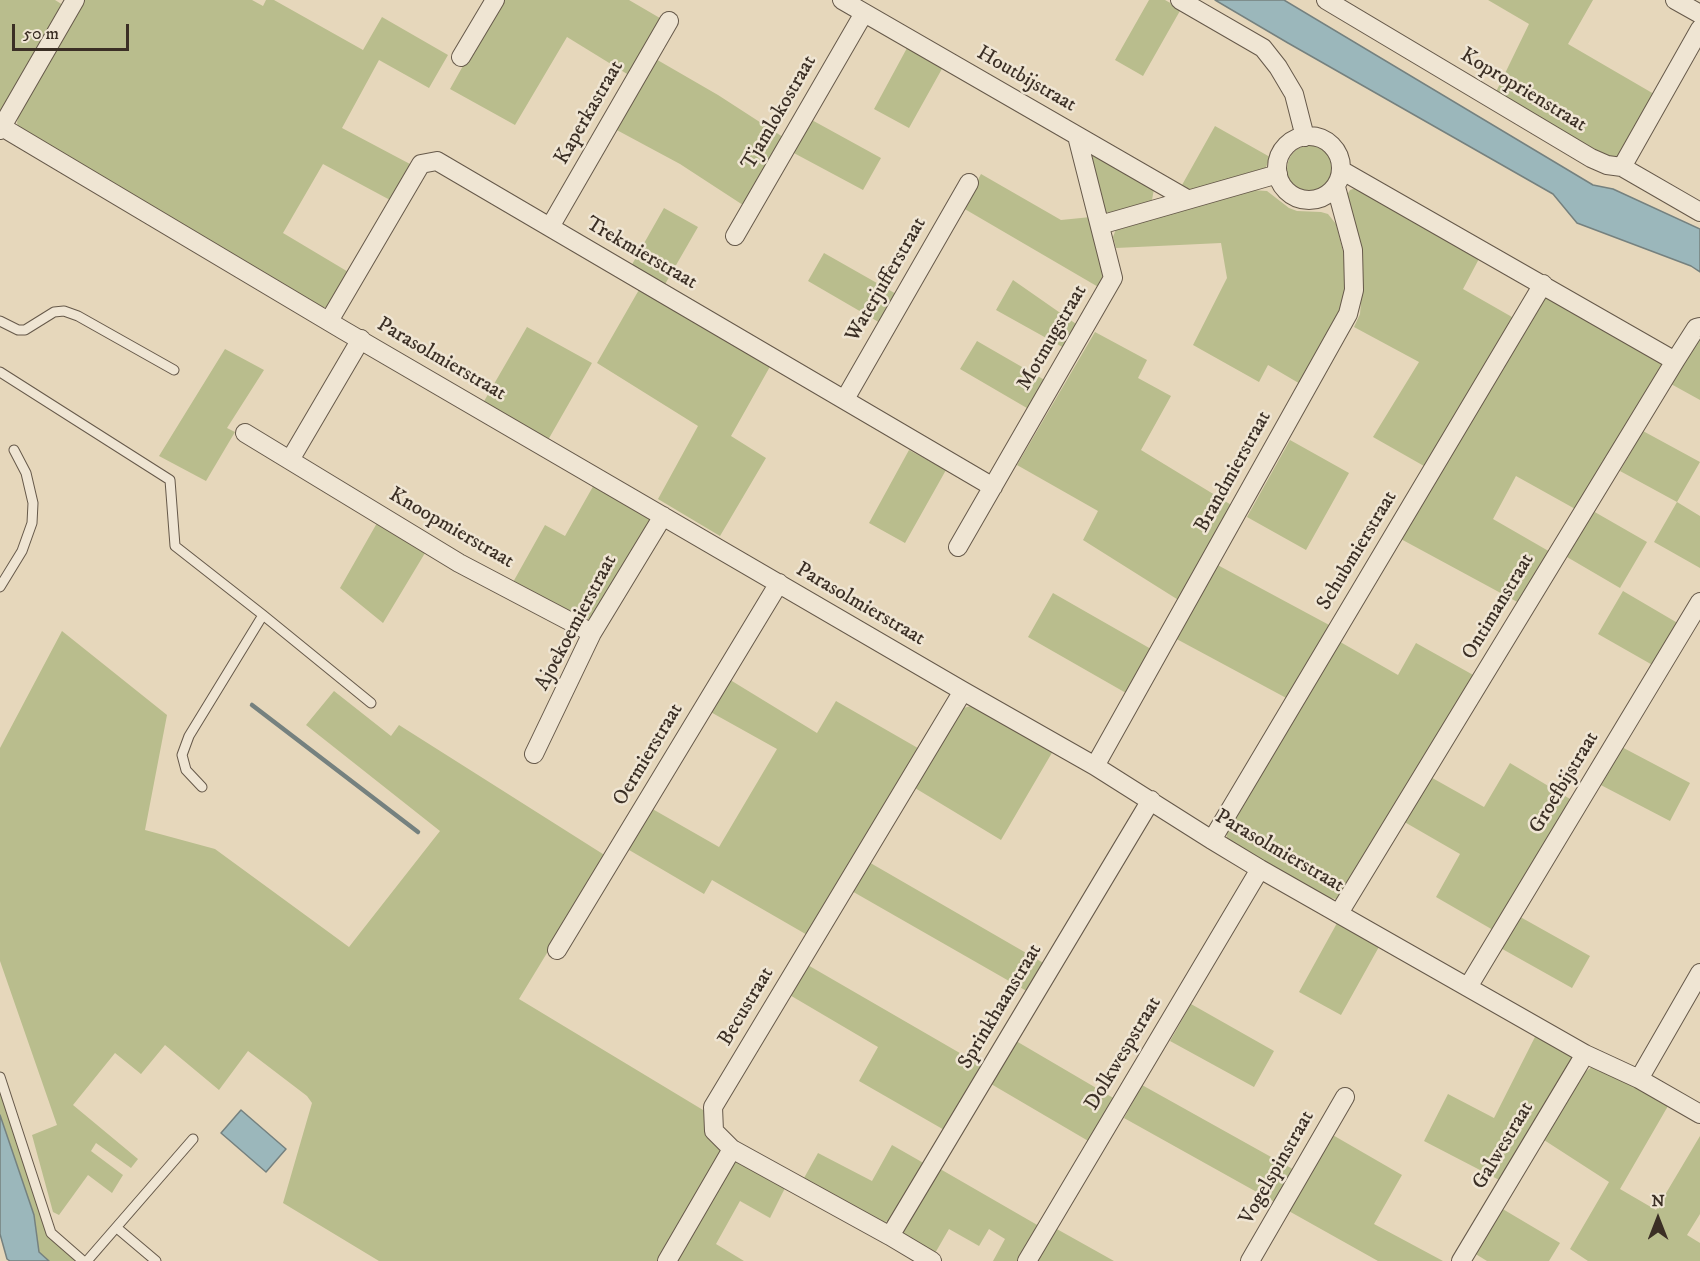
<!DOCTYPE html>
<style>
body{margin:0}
#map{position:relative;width:1700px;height:1261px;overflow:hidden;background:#e6d7bb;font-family:"IM FELL DW Pica",serif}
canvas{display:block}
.north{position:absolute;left:1628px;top:1189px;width:60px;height:60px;-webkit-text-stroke:4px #efe5d3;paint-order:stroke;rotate:0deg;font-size:16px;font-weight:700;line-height:24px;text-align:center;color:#3b2f25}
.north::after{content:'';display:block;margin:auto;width:21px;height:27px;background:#3b2f25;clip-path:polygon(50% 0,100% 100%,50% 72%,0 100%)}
.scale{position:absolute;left:12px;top:24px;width:117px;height:27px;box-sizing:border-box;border:3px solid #3b2f25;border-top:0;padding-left:8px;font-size:18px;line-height:21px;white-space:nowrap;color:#3b2f25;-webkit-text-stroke:4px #efe5d3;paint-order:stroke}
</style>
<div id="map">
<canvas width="1700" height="1261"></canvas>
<div class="north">N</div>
<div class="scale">50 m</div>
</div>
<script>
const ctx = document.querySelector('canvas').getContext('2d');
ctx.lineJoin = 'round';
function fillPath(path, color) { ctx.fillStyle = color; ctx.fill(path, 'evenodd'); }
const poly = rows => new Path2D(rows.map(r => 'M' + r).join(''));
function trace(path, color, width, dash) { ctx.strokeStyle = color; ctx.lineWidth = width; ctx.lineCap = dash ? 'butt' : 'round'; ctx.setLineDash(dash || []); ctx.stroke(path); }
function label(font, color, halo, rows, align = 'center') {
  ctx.font = font + ' "IM FELL DW Pica",serif'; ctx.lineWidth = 5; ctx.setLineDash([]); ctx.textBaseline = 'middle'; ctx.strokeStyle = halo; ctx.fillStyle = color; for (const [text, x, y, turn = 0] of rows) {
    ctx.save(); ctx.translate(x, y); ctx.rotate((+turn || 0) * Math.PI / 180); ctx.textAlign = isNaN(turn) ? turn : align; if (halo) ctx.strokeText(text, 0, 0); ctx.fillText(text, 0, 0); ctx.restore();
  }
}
const green = poly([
 [0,0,55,0,63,5,0,111],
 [85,0,252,0,263,6,266,0,274,0,363,50,382,17,448,55,429,88,379,60,342,128,410,164,390,200,323,164,283,233,350,273,330,304,326,307,320,307,20,131,17,123,18,117],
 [500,0,629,0,665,21,632,77,567,37,515,125,450,89],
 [1149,0,1165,0,1181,9,1143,76,1115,60],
 [1488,0,1593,0,1568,44,1654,94,1619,154,1613,159,1492,100,1529,24],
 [907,48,943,67,909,128,874,109],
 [654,58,718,95,786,139,746,207,680,164,613,128],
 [810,119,881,158,863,190,792,152],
 [1215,126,1270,157,1264,172,1191,190,1182,185],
 '1287 169a24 24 0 1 1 48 0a24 24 0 1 1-48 0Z',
 [1089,151,1154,189,1152,200,1149,204,1112,214,1106,212,1103,207],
 [981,174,1061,220,1091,217,1106,278,1100,288,963,208],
 [1356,188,1481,255,1463,289,1519,321,1431,470,1373,437,1419,362,1354,327,1360,314,1362,290,1347,195,1350,190],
 [1251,190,1267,191,1289,208,1297,211,1321,212,1328,214,1336,224,1343,251,1346,286,1342,313,1302,385,1268,365,1259,382,1193,345,1227,278,1221,243,1116,248,1113,237,1116,229],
 [664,208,698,227,664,286,630,268],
 [824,253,898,295,882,324,808,281],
 [1013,280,1079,326,1066,349,996,310],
 [640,288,772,363,731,436,766,458,720,536,658,499,698,426,597,363],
 [1544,297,1550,297,1662,363,1661,371,1577,510,1516,476,1493,519,1552,553,1521,604,1399,538],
 [527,327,592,363,548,440,483,403],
 [1095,332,1147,360,1138,378,1171,396,1141,450,1233,506,1180,601,1083,540,1098,511,1017,465],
 [1700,335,1700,400,1671,384],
 [977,341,1048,382,1032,411,960,369],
 [225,349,264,370,227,428,235,432,206,481,159,456],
 [1643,431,1700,462,1677,502,1700,516,1700,568,1654,542,1677,502,1620,471],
 [1290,440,1349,473,1306,550,1247,517],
 [909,450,946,470,905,543,869,523],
 [595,483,650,519,651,525,594,617,585,620,512,584,545,525,565,536],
 [1593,511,1647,542,1620,588,1567,557],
 [377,523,428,548,383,623,340,588],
 [1212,562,1331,626,1290,700,1171,636],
 [1623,591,1681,625,1656,667,1598,634],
 [1053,593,1151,649,1126,693,1028,637],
 [62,631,167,715,145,830,215,849,349,947,440,831,306,725,334,691,391,736,399,725,606,856,519,999,708,1113,723,1149,665,1261,379,1261,283,1203,312,1103,307,1096,248,1051,219,1090,165,1045,141,1074,115,1053,73,1105,138,1159,131,1168,96,1143,91,1151,123,1175,112,1193,88,1175,59,1215,53,1212,32,1135,57,1125,0,961,0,748],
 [1335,639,1398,675,1416,643,1475,676,1351,880,1337,899,1328,898,1235,845,1227,838,1226,829],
 [727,678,817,733,836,701,923,751,809,936,712,880,704,894,624,847,649,807,719,847,777,749,707,710],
 [974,705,1053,751,1001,840,915,788,958,713,964,708],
 [1616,744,1690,783,1670,821,1595,782],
 [1510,763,1570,799,1493,930,1436,897,1460,854,1401,820,1427,775,1484,807],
 [867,861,1047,965,1030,993,850,890],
 [1342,914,1385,936,1341,1015,1299,992],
 [1515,914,1590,956,1572,988,1497,946],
 [806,964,984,1067,946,1131,859,1081,878,1047,788,994],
 [1191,1004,1274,1051,1254,1087,1170,1041],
 [1538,1031,1573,1050,1576,1060,1505,1183,1424,1141,1448,1094,1494,1118],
 [1011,1038,1115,1099,1090,1142,986,1081],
 [1593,1066,1604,1068,1668,1106,1620,1189,1656,1210,1700,1136,1700,1214,1687,1235,1700,1243,1700,1261,1588,1261,1570,1249,1609,1182,1544,1140,1584,1073],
 [0,1073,51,1230,84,1261,49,1261,39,1252,34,1215,0,1115],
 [1142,1085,1298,1172,1280,1205,1124,1118],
 [1331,1134,1402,1175,1374,1224,1443,1261,1378,1261,1287,1210],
 [892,1145,927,1165,896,1217,881,1224,804,1178,818,1153,872,1181],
 [734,1160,786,1186,770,1218,740,1201,716,1244,744,1261,674,1261],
 [935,1166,1039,1226,1018,1261,993,1261,1005,1239,989,1229,979,1246,949,1229,934,1255,903,1236,901,1228],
 [1501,1208,1560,1243,1549,1261,1487,1261,1474,1253],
 [1055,1228,1114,1261,1036,1261]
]);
const water = poly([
 [1215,0,1284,0,1593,185,1613,189,1700,229,1700,272,1691,266,1577,223,1553,194,1288,43,1215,0],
 [241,1110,286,1149,266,1172,221,1133,241,1110],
 [0,1115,34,1215,39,1252,49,1261,10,1261,7,1259,0,1234,0,1115]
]);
const stream = poly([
 [252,705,418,832]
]);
const lane = poly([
 [0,321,18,330,25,330,54,312,64,311,78,316,174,370],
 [0,372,170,480,175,546,263,615,371,703],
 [0,587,22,551,32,523,33,503,26,473,14,450],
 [202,787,186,770,182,755,189,736,263,615],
 [0,1077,51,1233,83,1261],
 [117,1228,156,1261],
 [87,1261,193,1139]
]);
const street = poly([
 [842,0,1187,199],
 [1180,0,1263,48,1278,67,1294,94,1305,137],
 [1326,0,1591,158,1607,165,1622,167,1700,212],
 [1675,0,1700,14],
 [461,57,495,0],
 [2,127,343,330,963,691,1095,766,1212,840,1260,869,1585,1054,1639,1079,1700,1114],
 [0,130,75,0],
 '1277 168a32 32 0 1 1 64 0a32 32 0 1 1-64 0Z',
 [1622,167,1700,29],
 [1341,170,1675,361],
 [1100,225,1278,174],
 [550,227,669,21],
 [735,236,864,13],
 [329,321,421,164,437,161,993,487],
 [845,399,969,183],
 [245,433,459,563,592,633],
 [290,460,361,339],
 [958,547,1113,278,1077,136],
 [534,754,592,633,663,516],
 [1095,766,1348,314,1354,290,1353,250,1336,187],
 [1212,840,1543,284],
 [1339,913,1675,361,1696,328,1700,327],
 [557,950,779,583],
 [1468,987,1700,602],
 [1639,1079,1700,973],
 [890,1236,1151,800],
 [667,1261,732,1149],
 [932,1261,890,1236,732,1149,714,1131,713,1107,963,691],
 [1027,1261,1260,869],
 [1250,1261,1345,1097],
 [1461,1261,1585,1054]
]);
const streetNames = [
 ["Houtbijstraat",1026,80,30],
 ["Koproprienstraat",1523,91,31],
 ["Kaperkastraat",590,113,-60],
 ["Tjamlokostraat",780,113,-60],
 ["Trekmierstraat",641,254,30],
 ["Waterjufferstraat",887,280,-60],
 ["Motmugstraat",1053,338,-60],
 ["Parasolmierstraat",441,360,30],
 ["Brandmierstraat",1234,472,-61],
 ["Knoopmierstraat",451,529,30],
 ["Schubmierstraat",1358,551,-59],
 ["Parasolmierstraat",860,605,30],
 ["Ontimanstraat",1499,607,-59],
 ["Ajoekoemierstraat",577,623,-62],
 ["Oermierstraat",649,755,-59],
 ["Groefbijstraat",1565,783,-59],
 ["Parasolmierstraat",1279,852,30],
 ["Becustraat",747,1007,-59],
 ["Sprinkhaanstraat",1001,1007,-59],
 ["Dolkwespstraat",1124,1054,-59],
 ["Galwestraat",1504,1146,-59],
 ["Vogelspinstraat",1278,1168,-60]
];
fillPath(green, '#b9bd8d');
fillPath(water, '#9bb7bb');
trace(water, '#75817f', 1.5);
trace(stream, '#75817f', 4.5);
trace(lane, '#66594a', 11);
trace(street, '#66594a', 20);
trace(lane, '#efe5d3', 9);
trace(street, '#efe5d3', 18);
label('21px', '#3b2f25', '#efe5d3', streetNames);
</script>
